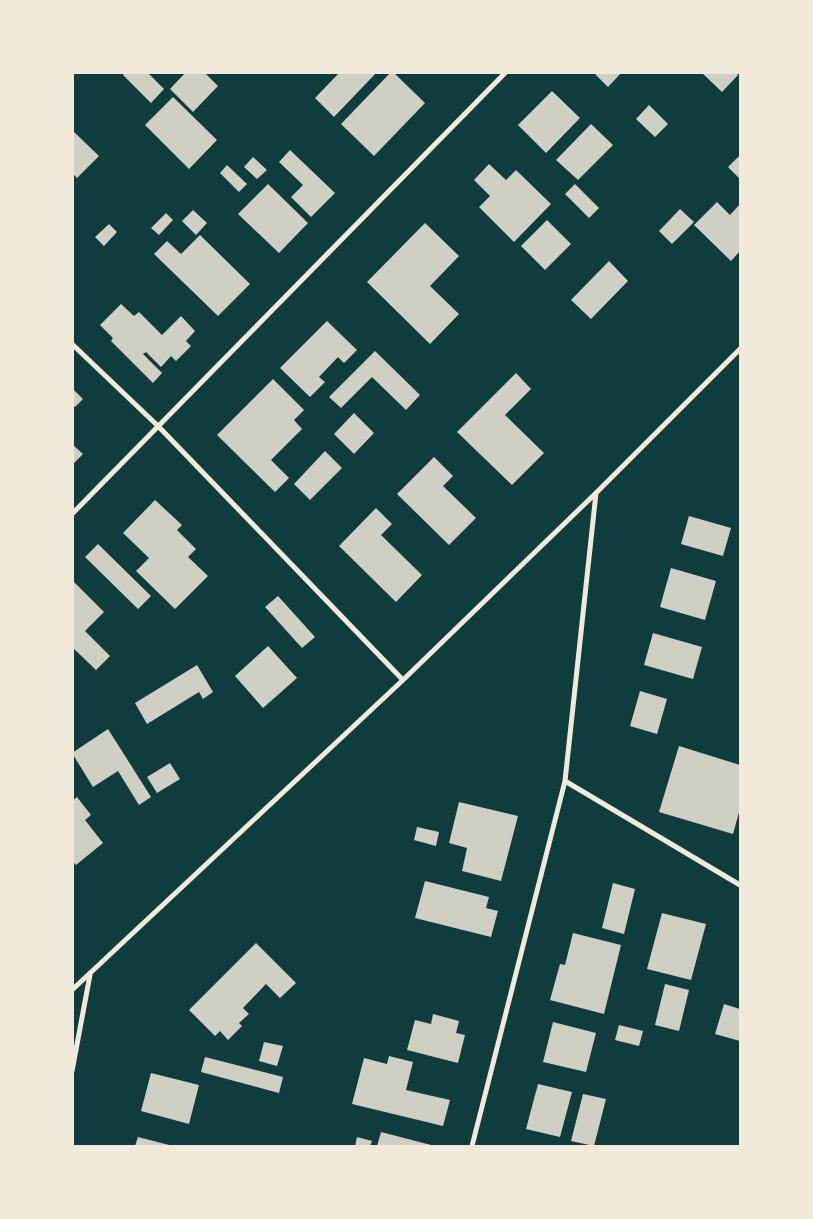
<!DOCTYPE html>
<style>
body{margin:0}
#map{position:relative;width:813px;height:1219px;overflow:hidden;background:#0f3d3e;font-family:Roboto,sans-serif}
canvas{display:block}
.frame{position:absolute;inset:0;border:74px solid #f1e9da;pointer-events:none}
</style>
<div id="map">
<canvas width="813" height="1219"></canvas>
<div class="frame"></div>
</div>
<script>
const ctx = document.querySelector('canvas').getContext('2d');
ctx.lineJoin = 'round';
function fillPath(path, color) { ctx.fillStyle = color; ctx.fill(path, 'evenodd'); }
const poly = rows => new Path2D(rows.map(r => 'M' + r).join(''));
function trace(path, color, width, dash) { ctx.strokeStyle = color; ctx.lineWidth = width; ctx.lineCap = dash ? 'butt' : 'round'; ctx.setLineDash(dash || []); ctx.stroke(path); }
const building = poly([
 [125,72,147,72,164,89,151,103,123,75],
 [186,72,204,72,218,86,193,112,170,89],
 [340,72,377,72,334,117,315,98],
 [391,72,393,72,425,103,374,156,341,124],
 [593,72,622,72,608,87],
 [701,72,735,72,738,75,722,92],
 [552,91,580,118,546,153,518,125],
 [173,97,217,140,189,169,145,125],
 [649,105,668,124,655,137,636,119],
 [591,124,613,145,578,180,556,160],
 [72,130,99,156,77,178,72,173],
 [290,150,335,193,311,217,291,197,303,185,279,162],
 [740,155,740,179,728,167],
 [253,157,267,170,257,179,244,167],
 [489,164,506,180,516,170,551,204,514,242,479,207,490,196,474,180],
 [227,165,247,184,239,192,220,173],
 [268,184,308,223,279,253,238,214],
 [575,184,599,208,589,218,565,194],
 [717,202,730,215,740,204,740,251,731,261,694,225],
 [680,209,694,222,672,244,659,231],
 [193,210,207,223,196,235,182,221],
 [166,213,173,220,159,235,151,228],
 [547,220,571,244,545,270,521,246],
 [425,223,459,256,430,286,459,314,430,344,367,282],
 [109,224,117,232,104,246,95,237],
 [200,235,250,284,218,316,154,254,167,241,181,254],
 [609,261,628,281,591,319,571,300],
 [121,304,134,316,139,312,162,335,181,316,195,331,186,341,191,346,176,361,171,356,161,367,146,352,143,354,162,373,153,383,111,341,113,338,100,325],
 [327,321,357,350,344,363,338,357,319,377,325,382,310,397,280,368],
 [375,351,420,395,406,410,372,377,341,408,329,397],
 [516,373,531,389,505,415,544,453,512,485,457,432],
 [273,379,304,410,294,420,302,429,271,460,289,478,275,492,217,435],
 [72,388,83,399,75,407,72,405],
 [354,413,374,433,354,454,334,434],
 [72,444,83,454,72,465],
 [325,451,342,468,310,500,294,484],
 [434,457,453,476,443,486,476,518,449,545,397,494],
 [155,500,182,525,177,530,196,549,188,557,208,576,175,609,136,571,149,558,123,533],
 [376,508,392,524,381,535,422,575,396,602,339,546],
 [689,516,731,528,723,556,681,544],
 [98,544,151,596,138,609,85,557],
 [671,568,716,581,705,620,660,607],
 [72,580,104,612,85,631,110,656,96,670,72,647],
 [278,596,315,637,302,648,265,607],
 [653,633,702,647,693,679,644,665],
 [268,646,297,678,263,708,235,676],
 [197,665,213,692,203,699,199,692,147,724,135,703],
 [640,691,667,699,657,734,630,726],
 [108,729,151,797,139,805,118,771,93,787,72,753],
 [679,746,740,765,740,809,733,834,659,812],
 [170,763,180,779,157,793,147,777],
 [77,797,91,815,85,820,103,843,76,865,72,861,72,801],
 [459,802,518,816,501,881,462,871,467,848,449,843],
 [417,827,439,832,436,846,414,840],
 [425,881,489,897,486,908,498,911,491,937,415,918],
 [613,883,635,889,624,934,602,928],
 [662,913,706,924,691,980,647,969],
 [573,933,621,945,604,1014,550,1000,560,964,565,965],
 [256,943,296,983,280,998,266,984,243,1008,249,1014,239,1023,242,1026,228,1040,220,1031,215,1036,189,1010],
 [665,984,689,990,679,1031,655,1025],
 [724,1004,740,1009,740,1041,715,1034],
 [433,1014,459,1021,456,1033,465,1035,458,1063,407,1050,415,1020,431,1024],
 [553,1022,596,1033,586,1072,543,1062],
 [619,1025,643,1031,639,1046,615,1040],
 [264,1042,283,1046,277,1066,259,1061],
 [389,1056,413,1062,406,1090,450,1100,443,1126,352,1104,364,1058,387,1064],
 [205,1057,283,1077,279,1093,201,1072],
 [151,1073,199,1085,189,1124,141,1111],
 [538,1084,572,1092,560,1137,526,1129],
 [583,1094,606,1099,594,1146,571,1141],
 [381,1132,435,1146,377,1146],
 [138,1137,173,1146,135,1146],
 [357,1137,372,1141,370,1146,355,1146]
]);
const minor = poly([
 [72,344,158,426,403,680],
 [72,514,506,72],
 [565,781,740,885],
 [72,990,403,680,597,492,740,349],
 [72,1071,90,975],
 [472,1146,565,781,596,493]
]);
fillPath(building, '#cfcfc3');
trace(minor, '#f1e9da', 5);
</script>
